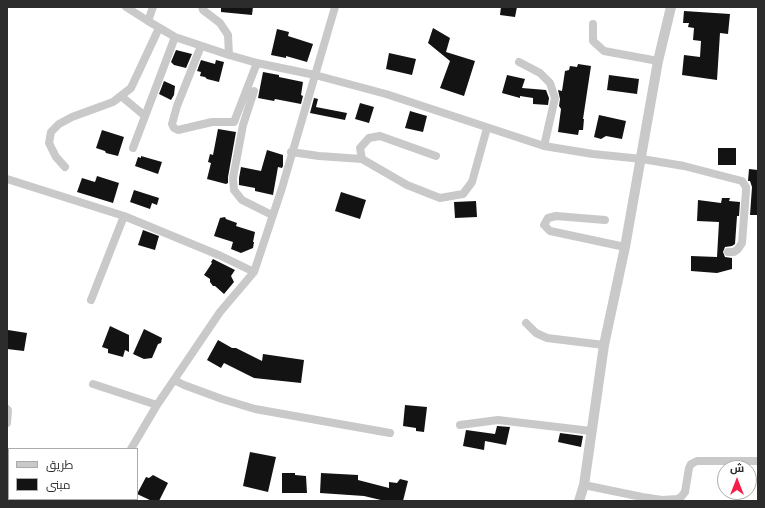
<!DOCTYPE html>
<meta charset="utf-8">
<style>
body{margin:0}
#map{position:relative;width:765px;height:508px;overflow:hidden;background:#fff;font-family:"Source Sans 3",Cairo,sans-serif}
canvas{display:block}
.frame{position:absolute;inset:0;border:8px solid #2c2c2c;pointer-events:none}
.legend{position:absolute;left:8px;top:448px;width:130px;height:52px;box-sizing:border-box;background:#fff;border:1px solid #ababab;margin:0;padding:5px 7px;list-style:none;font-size:12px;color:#2c2c2c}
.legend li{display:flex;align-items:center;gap:8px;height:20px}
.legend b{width:20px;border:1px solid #ababab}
.north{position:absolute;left:717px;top:460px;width:40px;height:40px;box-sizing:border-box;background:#fff;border:1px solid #ababab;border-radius:50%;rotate:0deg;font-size:11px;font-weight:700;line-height:16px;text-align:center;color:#2c2c2c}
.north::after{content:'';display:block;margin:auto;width:14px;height:18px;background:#f51c4a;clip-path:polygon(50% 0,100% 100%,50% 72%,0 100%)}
</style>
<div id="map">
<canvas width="765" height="508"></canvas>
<div class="frame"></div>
<ul class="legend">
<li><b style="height:5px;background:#c9c9c9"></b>طريق</li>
<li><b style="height:11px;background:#131313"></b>مبنى</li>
</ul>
<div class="north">ش</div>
</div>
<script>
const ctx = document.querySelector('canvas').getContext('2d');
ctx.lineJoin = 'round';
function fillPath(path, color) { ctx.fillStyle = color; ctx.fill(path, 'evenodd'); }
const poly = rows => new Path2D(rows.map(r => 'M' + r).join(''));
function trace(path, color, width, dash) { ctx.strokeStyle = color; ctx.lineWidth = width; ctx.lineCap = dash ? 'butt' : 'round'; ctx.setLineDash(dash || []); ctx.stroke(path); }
const building = poly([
 [221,7,253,7,252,15,221,12],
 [501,7,517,7,515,17,500,15],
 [684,11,730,14,728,34,720,33,717,80,682,75,684,55,700,57,701,41,693,40,694,28,688,27,689,23,683,23],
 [433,28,450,38,446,52,475,61,464,96,440,88,450,61,428,43],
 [277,29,289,32,288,36,313,44,307,62,286,56,286,58,271,55],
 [176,50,192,54,186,68,174,65,171,62],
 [389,53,416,59,412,75,386,69],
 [201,60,215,64,216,60,224,62,219,82,207,79,205,77,200,76,201,72,197,71],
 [578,64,591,66,583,119,584,119,583,130,579,130,578,135,558,132,561,109,559,106,560,99,558,90,562,91,565,71,569,70,570,66,577,67],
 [263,72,279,75,279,77,303,82,301,95,303,96,301,104,275,99,274,101,258,98],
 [507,75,525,79,522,88,546,90,549,98,548,105,533,104,533,98,520,96,520,98,502,93],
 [609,75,639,79,637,94,607,90],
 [164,81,175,86,174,95,171,100,159,94],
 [314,98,318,99,316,107,347,113,345,120,310,113],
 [360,103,374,107,369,123,355,119],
 [410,111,427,116,423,132,405,128],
 [599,115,626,121,622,139,606,136,601,139,594,137],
 [218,129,236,132,228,177,228,183,226,184,207,179,211,163,208,162,210,154,213,155],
 [102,130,124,137,118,156,106,153,105,151,96,148],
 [718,148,736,148,736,165,718,165],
 [267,150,283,155,283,166,282,168,278,167,273,195,255,191,255,188,239,185,239,178,241,167,261,171],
 [141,156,162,162,158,174,135,166,138,157,141,158],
 [749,169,758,170,758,215,750,215,752,187,750,181,748,181],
 [97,176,119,183,113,203,77,192,82,178,95,182],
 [134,190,159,198,157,205,152,203,150,209,130,202],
 [341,192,366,200,360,219,335,211],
 [722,198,730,198,729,201,740,202,739,216,737,216,735,244,732,246,725,247,723,252,725,257,732,258,732,269,717,273,691,271,691,256,717,257,719,222,697,221,698,200,721,203],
 [476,201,477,217,455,218,454,202],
 [225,217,226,219,237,223,236,226,255,232,253,242,254,242,253,248,241,253,231,249,233,242,214,236,220,218],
 [143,230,159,236,155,250,138,245],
 [213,259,235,270,231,276,234,282,224,294,215,286,213,286,210,282,210,279,204,275,212,263,211,262],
 [110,326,129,335,129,352,125,350,123,357,108,353,108,349,102,347],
 [144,329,162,338,161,343,158,344,152,358,144,359,133,354],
 [8,330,27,333,24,351,7,349],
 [218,340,232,348,236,348,262,361,263,354,304,360,301,383,254,378,224,363,221,368,207,360],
 [405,405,427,407,424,432,416,431,416,428,403,426],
 [497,426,510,427,506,445,485,441,484,450,463,446,466,430,495,434],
 [560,433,583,436,581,447,558,442],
 [250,452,276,457,268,492,243,486],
 [282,473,295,473,295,475,306,476,307,493,282,493],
 [321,473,358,475,358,480,389,488,389,482,397,483,400,479,408,481,403,501,385,501,364,496,320,493],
 [153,475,168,483,159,501,152,501,137,494,146,477,149,478]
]);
const minor = poly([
 [126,7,148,21,175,37,229,55,257,63,315,75,386,94,544,146,593,154,642,159,684,166,742,181,746,187,746,191,742,243,738,249,734,252,728,252],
 [202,7,203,10,220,23,228,35,229,55],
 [148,21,153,7],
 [593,24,593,41,604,51,658,61],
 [201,46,177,106,172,124,174,128,178,130,212,122,234,122,257,63],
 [519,62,540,73,550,83,555,98,544,146],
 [254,91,243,125,233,178,234,190,242,200,272,215],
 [121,96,145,116],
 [133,148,175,37],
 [291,152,319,156,362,159],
 [436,156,380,136,369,138,360,148,362,159,407,185,440,198,463,194,472,182,487,128],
 [65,167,56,157,49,143,51,132,59,124,72,117,113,102,131,88,159,28],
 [7,179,124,216,221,256,254,272],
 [605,220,556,216,548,218,544,225,550,231,625,247],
 [91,300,124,216],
 [526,323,536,333,547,338,604,345],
 [174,380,184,385,222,399,255,409,390,433],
 [93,384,157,405],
 [7,409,8,410,7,423],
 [460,425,498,420,591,431],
 [131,449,157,405,220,312,254,272,282,188,335,7],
 [584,485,642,497,662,500,677,499,681,497,685,492,689,468,691,464,697,461,758,461],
 [100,501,101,499]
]);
const tertiary = poly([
 [579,501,584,485,604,345,625,247,658,61,671,7]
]);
fillPath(building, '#131313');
trace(minor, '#c9c9c9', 8);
trace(tertiary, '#c9c9c9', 10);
</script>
